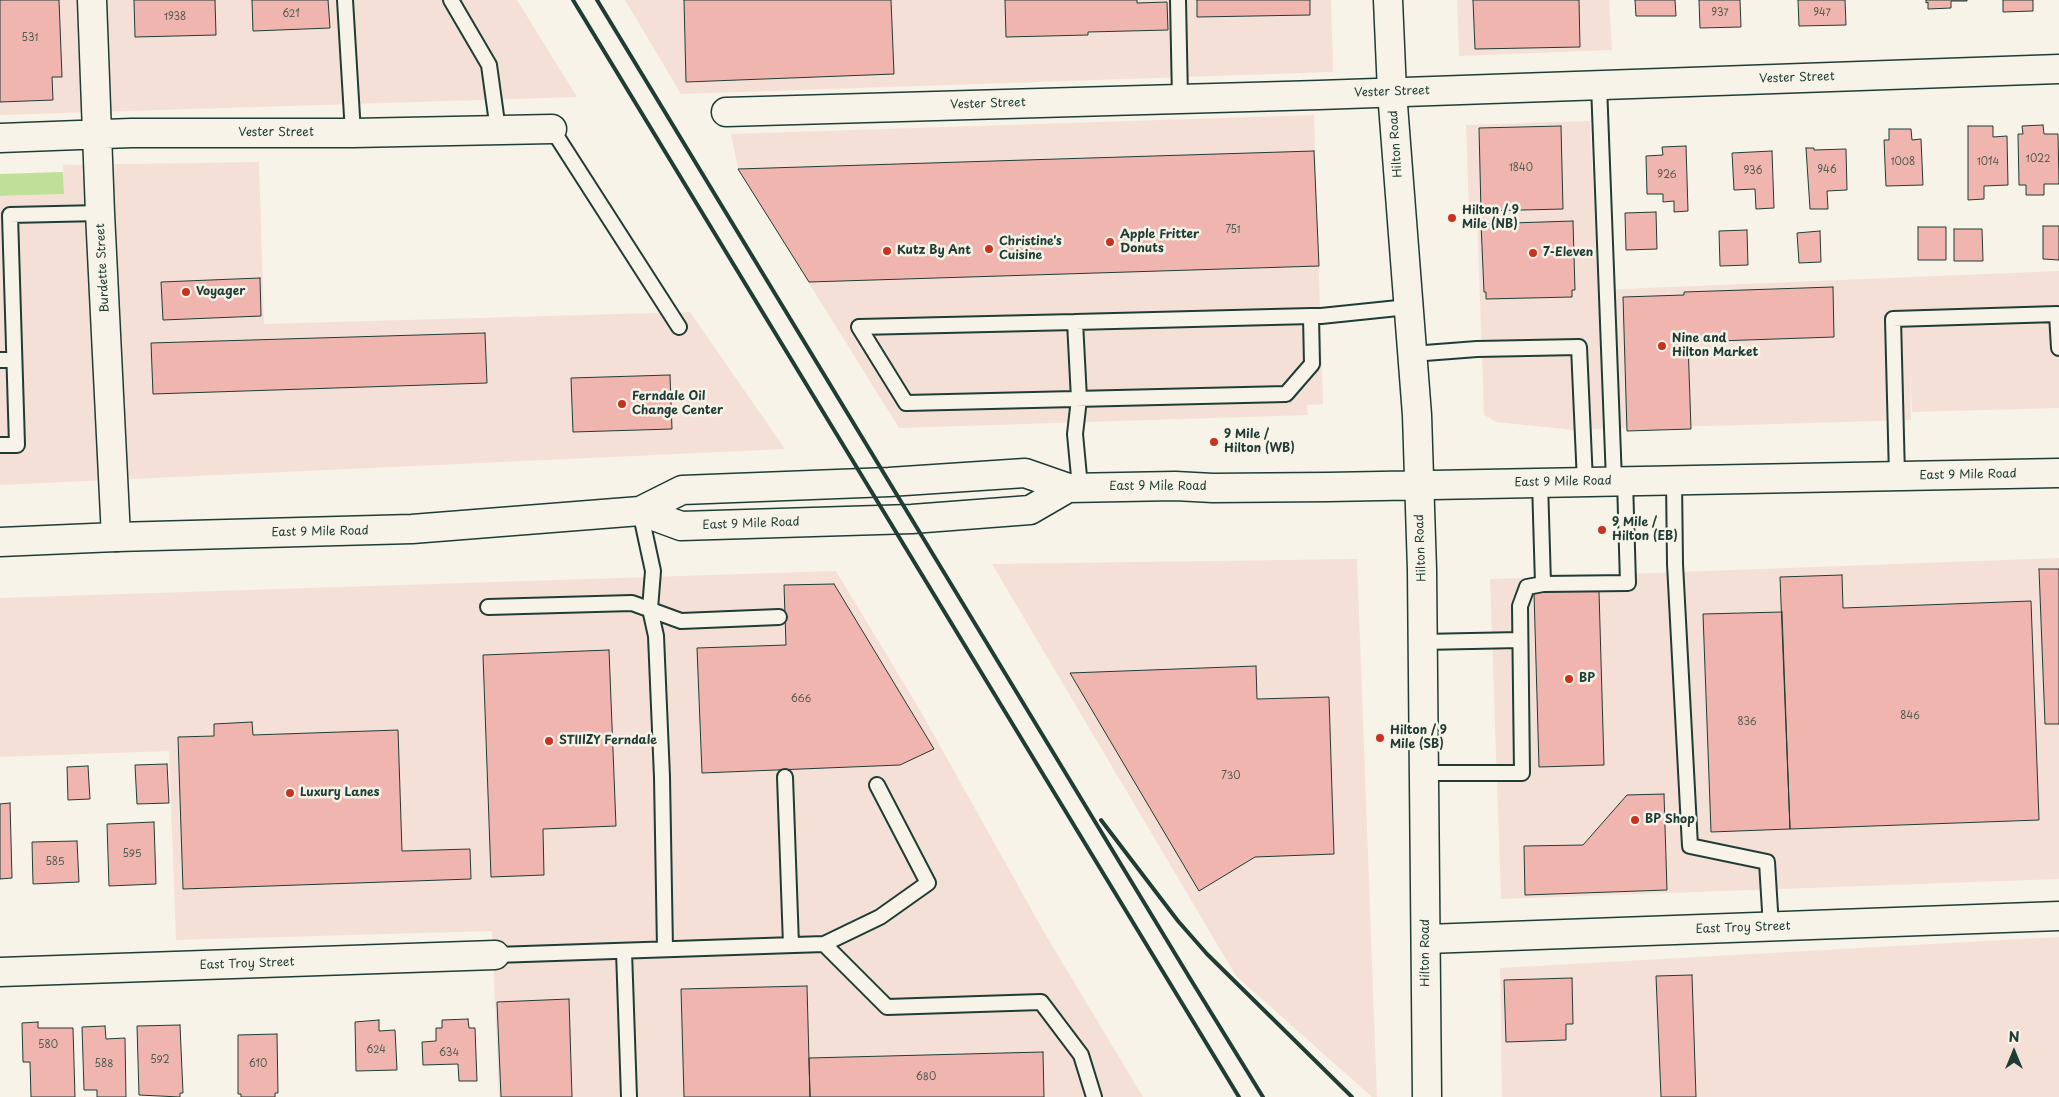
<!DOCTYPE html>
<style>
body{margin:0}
#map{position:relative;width:2059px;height:1097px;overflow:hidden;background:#f7f3e8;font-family:"Playpen Sans",sans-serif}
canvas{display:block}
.north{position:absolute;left:1989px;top:1027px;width:50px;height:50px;-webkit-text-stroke:4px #f7f3e8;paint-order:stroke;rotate:0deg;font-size:14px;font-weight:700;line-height:20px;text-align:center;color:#1f3d34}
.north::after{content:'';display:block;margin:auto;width:18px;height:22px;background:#1f3d34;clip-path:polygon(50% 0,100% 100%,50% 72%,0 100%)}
</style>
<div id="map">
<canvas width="2059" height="1097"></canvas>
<div class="north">N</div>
</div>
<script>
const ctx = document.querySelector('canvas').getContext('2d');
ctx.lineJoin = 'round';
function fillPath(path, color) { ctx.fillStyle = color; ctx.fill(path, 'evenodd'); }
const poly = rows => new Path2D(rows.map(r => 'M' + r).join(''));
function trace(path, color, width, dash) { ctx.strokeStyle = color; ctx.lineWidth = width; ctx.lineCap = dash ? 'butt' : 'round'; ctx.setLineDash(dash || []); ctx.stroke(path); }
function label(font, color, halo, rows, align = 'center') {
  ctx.font = font + ' "Playpen Sans",sans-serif'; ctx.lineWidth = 5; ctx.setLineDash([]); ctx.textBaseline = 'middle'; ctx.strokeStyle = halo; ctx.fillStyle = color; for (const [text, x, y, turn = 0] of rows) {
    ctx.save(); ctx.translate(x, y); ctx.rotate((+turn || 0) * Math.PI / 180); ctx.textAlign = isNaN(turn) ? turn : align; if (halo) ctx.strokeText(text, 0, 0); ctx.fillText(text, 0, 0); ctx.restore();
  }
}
const built = poly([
 [0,0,517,0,577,97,0,115],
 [625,0,1331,0,1333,72,681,94],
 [1457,0,1609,0,1612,50,1459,56],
 [1314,115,1323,404,1307,405,1308,415,899,428,738,169,731,134],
 [1590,121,1598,290,2059,271,2059,408,1912,412,1910,368,1911,420,1573,430,1496,422,1484,415,1477,214,1469,213,1466,125],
 [259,162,264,324,690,312,785,449,0,485,0,196,64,194,63,165],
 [2059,558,2059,879,1501,899,1490,579],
 [1357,559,1377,1097,1372,1097,1236,976,992,564],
 [836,571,920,710,1044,932,1143,1097,499,1097,492,931,176,940,169,751,0,757,0,598],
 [2059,937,2059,1097,1502,1097,1500,968]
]);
const green = poly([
 [63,172,64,194,0,196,0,174]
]);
const building = poly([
 [0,0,59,0,62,77,52,77,53,100,0,102,0,0],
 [134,0,215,0,216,35,135,37,134,0],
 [252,0,328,0,330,28,253,31,252,0],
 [684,0,891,0,894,74,686,82,684,0],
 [1005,0,1137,0,1137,3,1167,2,1168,30,1088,32,1088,35,1006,37,1005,0],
 [1197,0,1310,0,1310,15,1197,17,1197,0],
 [1473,0,1579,0,1580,47,1475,49,1473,0],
 [1635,0,1675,0,1676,16,1636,16,1635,0],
 [1699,0,1740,0,1741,27,1700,28,1699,0],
 [1798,0,1845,0,1846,25,1799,26,1798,0],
 [1926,0,1967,0,1967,1,1951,1,1951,8,1928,9,1928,2,1926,3,1926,0],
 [2003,0,2033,0,2033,11,2003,12,2003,0],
 [2043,125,2044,134,2058,134,2059,184,2044,184,2044,195,2026,195,2026,185,2019,185,2018,134,2023,134,2022,126,2043,125],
 [1561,126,1563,209,1481,211,1479,128,1561,126],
 [1968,126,1993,126,1993,137,2007,136,2008,185,1984,186,1984,199,1968,200,1968,126],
 [1889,129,1911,129,1912,140,1921,139,1923,185,1886,186,1884,140,1889,140,1889,129],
 [1686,146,1688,211,1674,212,1674,201,1663,202,1663,194,1647,194,1646,156,1663,155,1662,147,1686,146],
 [1806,148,1814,148,1814,150,1846,149,1847,190,1827,191,1828,209,1810,209,1806,148],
 [1314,151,1319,266,809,282,738,169,1314,151],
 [1772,151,1774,208,1756,209,1755,189,1734,190,1732,153,1772,151],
 [1656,212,1657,249,1626,250,1625,213,1656,212],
 [1573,221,1575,290,1572,290,1572,297,1486,299,1486,292,1484,292,1481,224,1573,221],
 [2043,226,2059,226,2059,260,2043,259,2043,226],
 [1918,227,1946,227,1946,260,1918,260,1918,227],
 [1954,229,1982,229,1983,261,1954,261,1954,229],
 [1747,230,1748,265,1720,266,1719,231,1747,230],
 [1820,231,1821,262,1799,263,1797,233,1820,231],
 [260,278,261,316,163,320,161,282,260,278],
 [1833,287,1834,337,1688,342,1691,429,1627,431,1623,297,1684,295,1684,292,1833,287],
 [485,333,487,383,153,394,151,343,485,333],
 [670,375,672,429,573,432,571,378,670,375],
 [2039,569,2059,569,2059,724,2045,724,2039,569],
 [1842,575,1843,608,2031,601,2039,820,1790,829,1780,577,1842,575],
 [834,584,934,749,900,765,702,773,697,648,786,645,784,585,834,584],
 [1599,591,1604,765,1539,767,1534,592,1599,591],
 [1782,612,1790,829,1711,832,1703,614,1782,612],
 [609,650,616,826,543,829,544,875,491,877,483,655,609,650],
 [1256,666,1257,699,1329,697,1334,854,1255,857,1199,891,1070,673,1256,666],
 [252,722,253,735,398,730,402,851,470,849,471,879,183,889,178,737,214,736,214,724,252,722],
 [167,764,169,803,137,804,135,765,167,764],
 [88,766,90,799,68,800,67,767,88,766],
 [1664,794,1667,890,1525,895,1524,846,1583,845,1627,795,1664,794],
 [10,803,12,878,0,879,0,804,10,803],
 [154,822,156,884,109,886,107,824,154,822],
 [77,841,79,882,33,884,32,842,77,841],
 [1692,975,1696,1097,1661,1097,1656,976,1692,975],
 [1572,978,1573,1024,1566,1024,1566,1040,1506,1042,1504,980,1572,978],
 [807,986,810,1097,684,1097,681,989,807,986],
 [569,999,572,1097,501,1097,497,1002,569,999],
 [468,1019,469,1028,475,1028,477,1081,459,1081,458,1064,423,1065,422,1042,436,1041,436,1028,442,1028,442,1020,468,1019],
 [379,1020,379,1031,395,1030,397,1070,356,1071,355,1022,379,1020],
 [38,1022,38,1028,73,1028,75,1097,31,1097,30,1062,23,1062,22,1023,38,1022],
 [180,1025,183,1093,180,1093,180,1097,139,1095,137,1026,180,1025],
 [105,1026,106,1039,125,1038,126,1097,97,1097,97,1090,84,1090,82,1027,105,1026],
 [277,1034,278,1093,275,1093,275,1097,241,1097,241,1094,238,1094,238,1035,277,1034],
 [1043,1052,1044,1097,810,1097,809,1058,1043,1052]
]);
const lane = poly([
 [345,0,353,133],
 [451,0,489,65,498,130],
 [1178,0,1180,98],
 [1599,85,1614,481],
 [552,129,679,327],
 [1311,316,1312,364,1286,394,906,403,859,327,1075,322,1311,316,1321,316,1408,307],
 [1075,322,1079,399,1075,434,1080,487],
 [1412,354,1477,349,1579,347,1585,482],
 [0,360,13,360],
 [0,445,17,445,10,215,100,213],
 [1897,476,1893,319,2057,314,2059,348],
 [1674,480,1675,564,1690,846,1767,862,1771,927],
 [1540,482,1543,584,1628,583,1625,481],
 [640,511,653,571,650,609,656,636,662,777,665,949],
 [488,607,632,603,681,621,779,617],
 [1422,642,1520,640],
 [1424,773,1522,773,1520,606,1527,587,1543,584],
 [785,777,791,945],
 [824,944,880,917,928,883,877,785],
 [624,951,629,1097],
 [495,955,824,944,887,1007,1041,1002,1081,1055,1094,1097]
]);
const street = poly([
 [92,0,100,213,116,537],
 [726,112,1319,95,2059,69],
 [0,138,131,133,353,133,552,129],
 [1427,939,2059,916],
 [0,972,495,955]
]);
const secondary = poly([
 [1388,0,1392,92,1417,415,1422,570,1427,1097],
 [640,511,681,526,912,519,1030,510,1068,488],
 [0,542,116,537,412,529,640,511,682,490,889,482,1025,473,1068,488,1175,486,1213,488,1328,487,2059,473]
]);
const rail = poly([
 [573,0,1239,1097],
 [597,0,1191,980,1263,1097],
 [1101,820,1178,921,1207,954,1352,1097]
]);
const markers = [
 [1452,218,5,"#c8321e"],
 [1110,242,5,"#c8321e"],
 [989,249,5,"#c8321e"],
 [887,251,5,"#c8321e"],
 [1533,253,5,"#c8321e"],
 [186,292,5,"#c8321e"],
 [1662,346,5,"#c8321e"],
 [622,404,5,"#c8321e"],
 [1214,442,5,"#c8321e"],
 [1602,530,5,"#c8321e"],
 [1569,679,5,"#c8321e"],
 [1380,738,5,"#c8321e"],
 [549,741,5,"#c8321e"],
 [290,793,5,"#c8321e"],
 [1635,820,5,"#c8321e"]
];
const numberNames = [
 ["937",1720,13],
 ["947",1822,13],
 ["621",291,14],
 ["1938",175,17],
 ["531",30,38],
 ["1022",2038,159],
 ["1008",1903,162],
 ["1014",1988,162],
 ["1840",1521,168],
 ["946",1827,170],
 ["936",1753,171],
 ["926",1667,175],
 ["751",1233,230],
 ["666",801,699],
 ["846",1910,716],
 ["836",1747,722],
 ["730",1231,776],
 ["595",132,854],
 ["585",55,862],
 ["580",48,1045],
 ["624",376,1050],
 ["634",449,1053],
 ["592",160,1060],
 ["588",104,1064],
 ["610",258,1064],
 ["680",926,1077]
];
const streetNames = [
 ["Vester Street",1797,78,-2],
 ["Vester Street",1392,92,-2],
 ["Vester Street",988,104,-2],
 ["Vester Street",276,133],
 ["Hilton Road",1396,144,-94],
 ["Burdette Street",103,268,-93],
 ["East 9 Mile Road",1968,475,-1],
 ["East 9 Mile Road",1563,482,-1],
 ["East 9 Mile Road",1158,487],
 ["East 9 Mile Road",751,524,-2],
 ["East 9 Mile Road",320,532,-1],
 ["Hilton Road",1421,548,-92],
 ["East Troy Street",1743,928,-2],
 ["Hilton Road",1426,953,-90],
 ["East Troy Street",247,964,-2]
];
const poiNames = [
 ["Hilton / 9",1462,211],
 ["Mile (NB)",1462,225],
 ["Apple Fritter",1120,235],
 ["Donuts",1120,249],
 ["Christine's",999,242],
 ["Cuisine",999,256],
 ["Kutz By Ant",897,251],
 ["7-Eleven",1543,253],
 ["Voyager",196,292],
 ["Nine and",1672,339],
 ["Hilton Market",1672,353],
 ["Ferndale Oil",632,397],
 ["Change Center",632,411],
 ["9 Mile /",1224,435],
 ["Hilton (WB)",1224,449],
 ["9 Mile /",1612,523],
 ["Hilton (EB)",1612,537],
 ["BP",1579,679],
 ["Hilton / 9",1390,731],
 ["Mile (SB)",1390,745],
 ["STIIIZY Ferndale",559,741],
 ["Luxury Lanes",300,793],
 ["BP Shop",1645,820]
];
fillPath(built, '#f5e0d7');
fillPath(green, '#c0e099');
fillPath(building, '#f0b5ae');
trace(building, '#1f3d34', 1);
trace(lane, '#1f3d34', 18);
trace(street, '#1f3d34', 31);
trace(secondary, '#1f3d34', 31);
trace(lane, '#f7f3e8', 14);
trace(street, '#f7f3e8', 28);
trace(secondary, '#f7f3e8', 28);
trace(rail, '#1f3d34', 4);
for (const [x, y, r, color] of markers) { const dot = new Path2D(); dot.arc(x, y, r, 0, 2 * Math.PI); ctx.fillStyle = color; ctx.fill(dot); trace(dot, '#f7f3e8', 2); }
label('10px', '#535b52', null, numberNames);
label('12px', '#1f3d34', '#f7f3e8', streetNames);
label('bold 12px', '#1f3d34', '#f7f3e8', poiNames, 'left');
</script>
